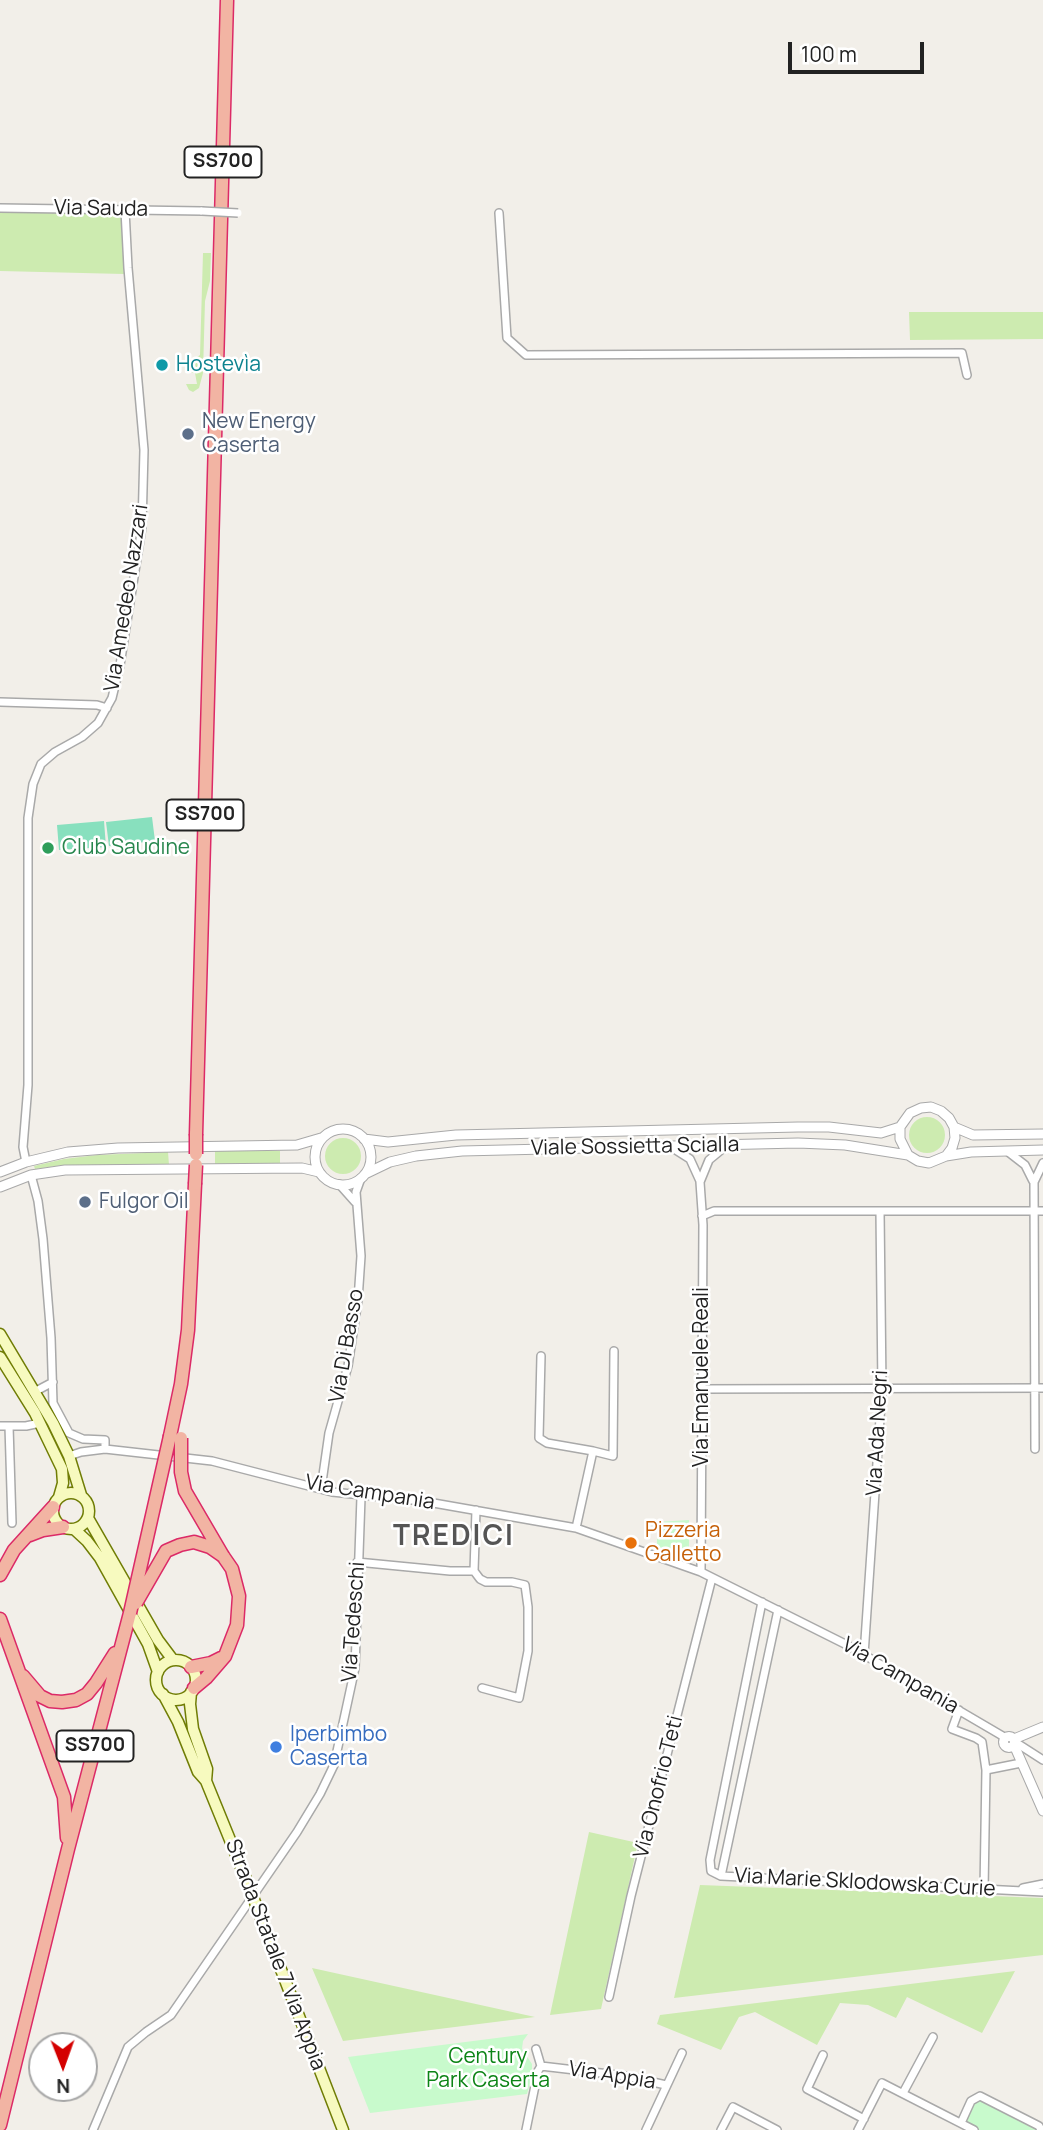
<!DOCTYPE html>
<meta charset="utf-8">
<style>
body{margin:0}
#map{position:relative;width:1043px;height:2130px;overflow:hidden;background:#f2efe9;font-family:Manrope,sans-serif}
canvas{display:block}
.north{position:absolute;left:28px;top:2032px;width:70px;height:70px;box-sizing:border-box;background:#fff;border:2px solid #a7a7a7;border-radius:50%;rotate:179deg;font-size:19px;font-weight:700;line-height:28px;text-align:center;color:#222}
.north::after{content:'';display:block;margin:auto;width:24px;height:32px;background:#d40000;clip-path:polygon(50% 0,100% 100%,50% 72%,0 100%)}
.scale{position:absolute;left:788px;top:42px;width:136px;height:32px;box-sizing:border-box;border:4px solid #222;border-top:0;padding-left:9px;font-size:21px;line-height:24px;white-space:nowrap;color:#222;-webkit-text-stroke:5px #fff;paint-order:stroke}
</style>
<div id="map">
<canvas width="1043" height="2130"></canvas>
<div class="north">N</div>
<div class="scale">100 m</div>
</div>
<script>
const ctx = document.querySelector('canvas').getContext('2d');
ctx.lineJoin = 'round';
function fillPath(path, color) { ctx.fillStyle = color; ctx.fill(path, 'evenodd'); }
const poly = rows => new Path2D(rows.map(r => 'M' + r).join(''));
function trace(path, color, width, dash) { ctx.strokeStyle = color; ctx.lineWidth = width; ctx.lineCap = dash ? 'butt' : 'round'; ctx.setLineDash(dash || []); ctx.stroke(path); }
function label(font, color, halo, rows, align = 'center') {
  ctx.font = font + ' Manrope,sans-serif'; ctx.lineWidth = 5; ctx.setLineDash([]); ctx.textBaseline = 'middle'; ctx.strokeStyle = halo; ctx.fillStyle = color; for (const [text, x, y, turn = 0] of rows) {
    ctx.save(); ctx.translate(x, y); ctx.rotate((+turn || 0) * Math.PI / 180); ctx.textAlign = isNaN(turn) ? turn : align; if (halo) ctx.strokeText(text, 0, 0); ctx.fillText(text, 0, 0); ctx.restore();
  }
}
const grass = poly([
 [0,210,117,213,121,217,124,274,0,271],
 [203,253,211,253,210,281,205,301,203,373,199,388,193,392,189,390,186,384,197,384,195,373,192,373,193,360,200,355],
 [909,312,1043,312,1043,339,910,340],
 '909 1135a18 18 0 1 1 36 0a18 18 0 1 1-36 0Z',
 '325 1156a18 18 0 1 1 36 0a18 18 0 1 1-36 0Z',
 [215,1151,280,1151,280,1163,215,1164],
 [168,1152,169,1165,64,1165,35,1169,34,1166,64,1159,97,1155],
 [589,1832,638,1843,601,2009,550,2015],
 [700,1885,1043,1898,1043,1955,674,1998],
 [312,1968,535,2017,343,2041],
 [1015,1971,982,2033,907,1997,896,2018,868,2005,840,2003,817,2045,755,2012,739,2017,721,2050,657,2024,660,2015]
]);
const park = poly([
 [689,1520,689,1560,657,1548,657,1522],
 [528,2034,523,2041,522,2049,532,2064,532,2076,527,2094,370,2113,348,2057],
 [980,2096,1040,2130,974,2130,959,2122]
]);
const pitch = poly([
 [152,817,155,841,109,846,106,822],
 [104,821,106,847,59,850,57,825]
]);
const minor = poly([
 [0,208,202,211],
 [499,213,507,338,526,355,962,353,967,375],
 [0,702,97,705,107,708],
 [671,1147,690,1159,700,1181],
 [1007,1151,1025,1165,1033,1181],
 [26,1162,23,1147,28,1085,28,818,33,784,41,764,55,752,82,737,98,723,112,698,120,665,142,527,144,450,128,268,125,210],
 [31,1175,38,1201,43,1239,51,1338,53,1403,69,1433,83,1439,105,1440,105,1449],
 [339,1184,355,1202],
 [702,1216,714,1211,1043,1211],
 [541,1356,539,1438,547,1443,593,1451,576,1528],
 [703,1389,1043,1388],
 [36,1391,53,1382],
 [0,1426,26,1426,40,1423],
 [9,1426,12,1523],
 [1035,1449,1034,1182,1043,1163],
 [593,1451,613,1456,614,1351],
 [69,1456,81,1452,105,1449,212,1461,332,1492,422,1501,576,1528,701,1572,849,1646,1006,1738],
 [321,1489,329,1433,348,1366,358,1300,361,1256,356,1192,361,1178],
 [357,1562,450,1571,474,1571],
 [474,1571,480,1579,486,1582,512,1582,525,1585,528,1607,528,1651,519,1698,482,1688],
 [474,1571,476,1510],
 [701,1572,703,1225,700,1182,709,1160,726,1146],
 [762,1602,710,1860,711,1871,721,1876,1043,1892],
 [864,1655,882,1389,880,1211],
 [959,1710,952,1729,976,1738,982,1742,986,1770],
 [1015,1742,1043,1760],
 [721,1876,778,1610],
 [1023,1888,1043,1884],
 [984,1890,986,1770,1021,1763],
 [609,1997,631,1896,712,1578],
 [536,2049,541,2066],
 [823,2055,807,2089,864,2119],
 [903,2093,933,2037],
 [961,2123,971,2101,980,2096,1039,2126,1041,2130],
 [93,2130,128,2047,146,2032,171,2015,297,1832,320,1794,334,1765,355,1668,361,1497],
 [526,2130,538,2071,541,2066,626,2076,666,2085],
 [646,2130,682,2053],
 [721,2130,733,2107,777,2130],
 [858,2130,882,2083,974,2130]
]);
const tertiary = poly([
 [954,1127,973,1135,1043,1134],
 '315 1157a28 28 0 1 1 56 0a28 28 0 1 1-56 0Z',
 [364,1139,388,1142,456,1135,798,1127,829,1127,881,1133,900,1127],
 [946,1156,952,1148,955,1138,954,1127,949,1118,941,1111,931,1107,921,1108,910,1113,900,1127,900,1139,908,1155,918,1161,929,1163,946,1156,971,1152,1043,1150],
 [0,1172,26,1162,68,1152,118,1148,297,1145,321,1138],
 [365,1174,390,1162,416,1156,462,1151,798,1143,845,1145,908,1155],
 [0,1187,31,1175,65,1170,302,1168,319,1172],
 '1003.5 1742a5.5 5.5 0 1 1 11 0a5.5 5.5 0 1 1-11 0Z',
 [1014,1739,1043,1727],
 [1014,1745,1043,1811]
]);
const secondary = poly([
 [0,1334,53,1423,69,1456,81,1495],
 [0,1357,35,1413,62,1469,63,1483,59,1497],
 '53 1511a18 18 0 1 1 36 0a18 18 0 1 1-36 0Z',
 [88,1518,158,1640,173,1660],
 [74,1529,87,1541,100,1558,148,1644,158,1672],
 '156 1680a20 20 0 1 1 40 0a20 20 0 1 1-40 0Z',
 [191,1692,190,1704,193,1729,207,1769,206,1781],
 [163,1694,178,1722,198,1772,206,1781,250,1889],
 [256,1905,343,2130]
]);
const trunk = poly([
 [196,1134,227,0],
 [170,1436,181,1384,188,1330,195,1184],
 [30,1535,43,1530,63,1527],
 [0,1575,14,1550,53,1507],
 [0,1619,64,1797,67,1838],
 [191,1667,211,1663,221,1658],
 [23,1676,40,1696,50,1701,62,1702,76,1700,87,1694,96,1683,115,1653],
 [194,1688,206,1678,225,1656,237,1625,239,1596,232,1569,223,1556],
 [0,2125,68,1849,130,1613]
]);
const minorBridge = poly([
 [202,211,238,213]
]);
const secondaryBridge = poly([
 [250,1889,256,1905]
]);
const trunkBridge = poly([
 [196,1154,196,1134],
 [195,1184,196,1165],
 [181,1438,181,1472,185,1491,223,1556],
 [136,1603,166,1551,180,1545,194,1542,210,1547,223,1556],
 [130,1613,170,1436]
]);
const markers = [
 [162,365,7,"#0f9aa8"],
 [188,434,7,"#5c6f8a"],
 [48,848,7,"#2e9e5b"],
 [85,1202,7,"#5c6f8a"],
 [631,1543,7,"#e8710a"],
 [276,1747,7,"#3f7fe0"]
];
const shields = [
 [223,162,77],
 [205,815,77],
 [95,1746,77]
];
const shieldNames = [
 ["SS700",223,162],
 ["SS700",205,815],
 ["SS700",95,1746]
];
const streetNames = [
 ["Via Sauda",101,209,1],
 ["Via Amedeo Nazzari",127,598,-81],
 ["Viale Sossietta Scialla",635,1147,-1],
 ["Via Di Basso",347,1346,-80],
 ["Via Emanuele Reali",702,1377,-90],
 ["Via Ada Negri",878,1433,-87],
 ["Via Campania",370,1493,9],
 ["Via Tedeschi",354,1622,-86],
 ["Via Campania",900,1676,30],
 ["Via Onofrio Teti",659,1787,-76],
 ["Via Marie Sklodowska Curie",865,1883,3],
 ["Strada Statale 7 Via Appia",275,1955,69],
 ["Via Appia",612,2076,9]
];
const cultureNames = [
 ["Hostevìa",176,365]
];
const serviceNames = [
 ["New Energy",202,422],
 ["Caserta",202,446],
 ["Fulgor Oil",99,1202]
];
const leisureNames = [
 ["Club Saudine",62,848]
];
const foodNames = [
 ["Pizzeria",645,1531],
 ["Galletto",645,1555]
];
const shopNames = [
 ["Iperbimbo",290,1735],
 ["Caserta",290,1759]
];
const parkNames = [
 ["Century",488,2057],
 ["Park Caserta",488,2081]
];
const districtNames = [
 ["TREDICI",454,1537]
];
fillPath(grass, '#cdebb0');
fillPath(park, '#c8facc');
fillPath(pitch, '#88e0be');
trace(minor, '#a9a9a9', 10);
trace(tertiary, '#a9a9a9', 11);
trace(secondary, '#707d05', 13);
trace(trunk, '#dc2a67', 15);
trace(minor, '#fff', 7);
trace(tertiary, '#fff', 9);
trace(secondary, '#f7fabf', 10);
trace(trunk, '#f2b4a3', 12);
trace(minorBridge, '#a9a9a9', 10, []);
trace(secondaryBridge, '#707d05', 13, []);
trace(trunkBridge, '#dc2a67', 15, []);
trace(minorBridge, '#fff', 7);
trace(secondaryBridge, '#f7fabf', 10);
trace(trunkBridge, '#f2b4a3', 12);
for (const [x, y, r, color] of markers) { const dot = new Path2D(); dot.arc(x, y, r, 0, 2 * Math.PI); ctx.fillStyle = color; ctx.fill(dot); trace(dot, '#fff', 2.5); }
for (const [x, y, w] of shields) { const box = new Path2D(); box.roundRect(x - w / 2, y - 15.5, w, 31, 5); ctx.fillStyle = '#fff'; ctx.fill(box); trace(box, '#222', 2); }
label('bold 19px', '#222', null, shieldNames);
label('21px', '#222', '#fff', streetNames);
label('21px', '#0d838f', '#fff', cultureNames, 'left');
label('21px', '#4e5e75', '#fff', serviceNames, 'left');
label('21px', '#27864d', '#fff', leisureNames, 'left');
label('21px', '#c56008', '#fff', foodNames, 'left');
label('21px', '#366cbe', '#fff', shopNames, 'left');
label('21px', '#0c8416', '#fff', parkNames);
ctx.letterSpacing = '2px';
label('bold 28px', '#555', '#fff', districtNames);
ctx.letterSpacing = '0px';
</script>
